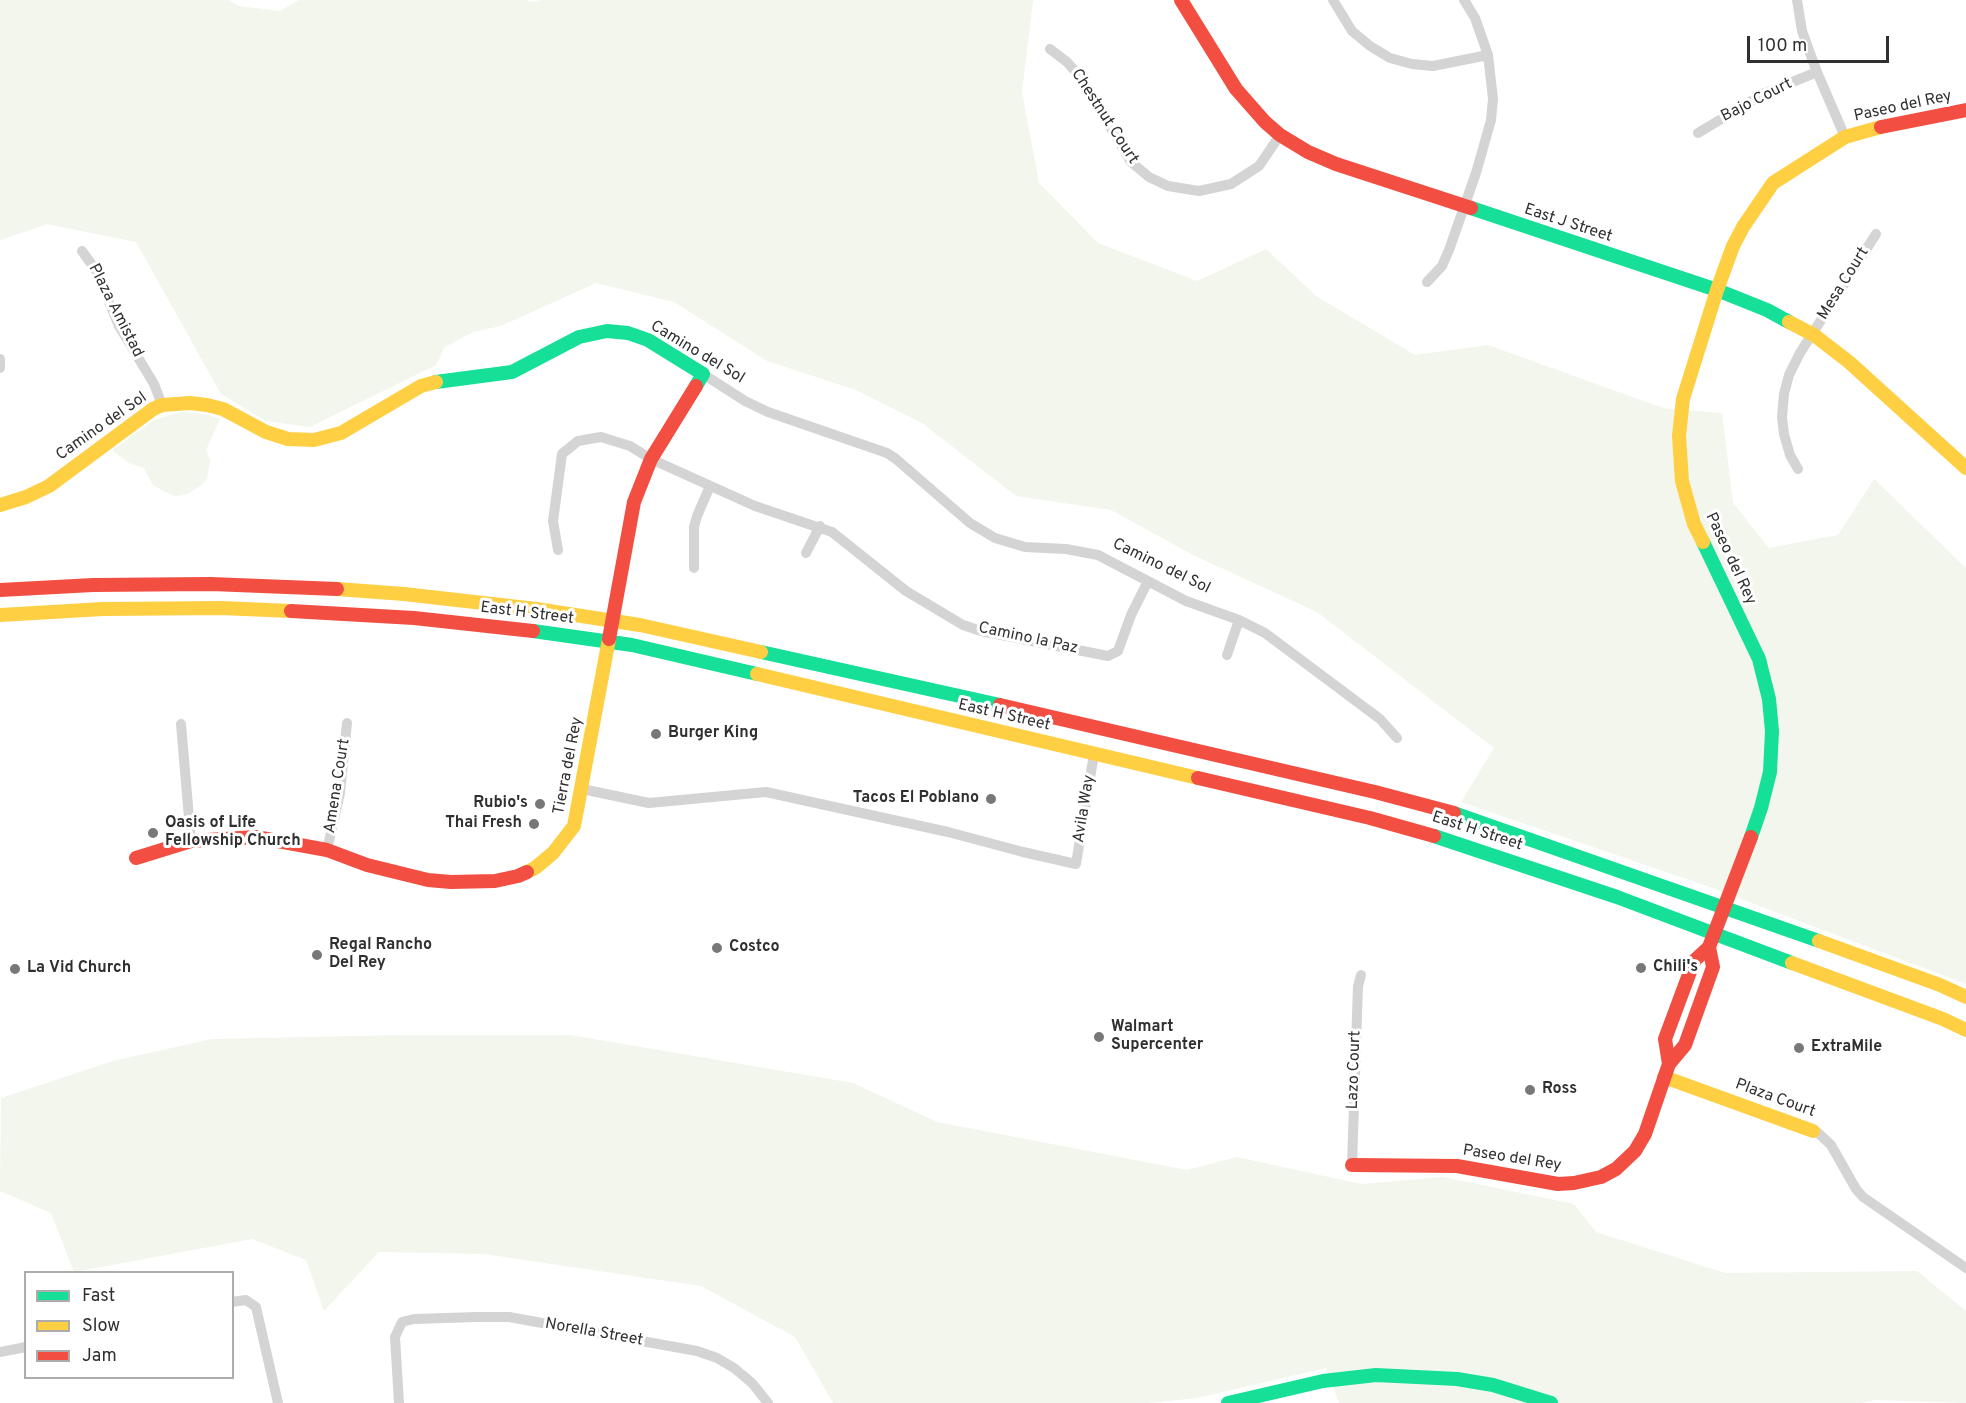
<!DOCTYPE html>
<style>
body{margin:0}
#map{position:relative;width:1966px;height:1403px;overflow:hidden;background:#fff;font-family:Overpass,sans-serif}
canvas{display:block}
.legend{position:absolute;left:24px;top:1271px;width:210px;height:108px;box-sizing:border-box;background:#fff;border:2px solid #acacac;margin:0;padding:8px 10px;list-style:none;font-size:18px;color:#303030}
.legend li{display:flex;align-items:center;gap:12px;height:30px}
.legend b{width:30px;border:2px solid #acacac}
.scale{position:absolute;left:1747px;top:36px;width:142px;height:27px;box-sizing:border-box;border:3px solid #303030;border-top:0;padding-left:8px;font-size:18px;line-height:21px;white-space:nowrap;color:#303030;-webkit-text-stroke:4px #fff;paint-order:stroke}
</style>
<div id="map">
<canvas width="1966" height="1403"></canvas>
<ul class="legend">
<li><b style="height:8px;background:#16e098"></b>Fast</li>
<li><b style="height:8px;background:#ffcf43"></b>Slow</li>
<li><b style="height:8px;background:#f24e42"></b>Jam</li>
</ul>
<div class="scale">100 m</div>
</div>
<script>
const ctx = document.querySelector('canvas').getContext('2d');
ctx.lineJoin = 'round';
function fillPath(path, color) { ctx.fillStyle = color; ctx.fill(path, 'evenodd'); }
const poly = rows => new Path2D(rows.map(r => 'M' + r).join(''));
function trace(path, color, width, dash) { ctx.strokeStyle = color; ctx.lineWidth = width; ctx.lineCap = dash ? 'butt' : 'round'; ctx.setLineDash(dash || []); ctx.stroke(path); }
function label(font, color, halo, rows, align = 'center') {
  ctx.font = font + ' Overpass,sans-serif'; ctx.lineWidth = 6; ctx.setLineDash([]); ctx.textBaseline = 'middle'; ctx.strokeStyle = halo; ctx.fillStyle = color; for (const [text, x, y, turn = 0] of rows) {
    ctx.save(); ctx.translate(x, y); ctx.rotate((+turn || 0) * Math.PI / 180); ctx.textAlign = isNaN(turn) ? turn : align; if (halo) ctx.strokeText(text, 0, 0); ctx.fillText(text, 0, 0); ctx.restore();
  }
}
const green = poly([
 [0,0,229,0,238,6,280,11,299,0,526,0,530,2,542,0,1033,0,1022,92,1039,183,1098,243,1197,281,1266,249,1316,296,1415,355,1488,345,1663,408,1722,413,1733,503,1769,548,1838,535,1874,479,1966,568,1966,984,1707,886,1461,802,1494,748,1317,612,1193,555,1111,510,1016,496,922,423,856,390,767,361,674,302,596,283,501,326,473,332,445,347,436,365,310,427,266,421,221,394,136,242,47,224,0,240],
 [181,412,205,414,220,419,206,450,210,460,207,479,199,487,187,494,176,496,163,491,152,484,144,468,129,463,112,450,154,420],
 [402,1035,570,1035,853,1083,937,1122,1187,1170,1237,1157,1361,1184,1443,1177,1574,1204,1596,1232,1725,1273,1917,1271,1966,1311,1966,1403,1876,1400,1861,1403,1339,1403,1326,1368,1197,1398,1149,1403,833,1403,795,1337,701,1286,484,1254,379,1252,324,1311,306,1260,252,1239,74,1272,51,1213,0,1191,1,1098,113,1061,212,1039]
]);
const street = poly([
 [1333,0,1352,31,1370,46,1390,58,1412,64,1433,66,1488,55],
 [1797,0,1802,31,1817,72,1845,137],
 [1050,49,1067,62,1081,78,1131,162,1149,177,1168,186,1199,191,1231,184,1259,166,1280,135],
 [1698,133,1763,94,1817,72],
 [82,251,97,272,119,326,154,384,162,405],
 [1427,282,1442,266,1449,250,1476,173,1491,120,1493,99,1488,55,1475,18,1464,0],
 [0,359,0,368],
 [703,374,745,401,768,412,887,453,896,459,970,523,995,538,1025,547,1066,549,1098,555,1186,601,1239,620,1265,633,1380,719,1397,738],
 [1798,469,1790,455,1784,434,1782,417,1784,394,1789,375,1800,353,1876,234],
 [558,550,553,521,562,454,578,441,601,437,630,446,651,459,755,506,832,532,906,591,963,625,981,631,1108,656,1118,651,1131,615,1148,581],
 [806,553,820,526],
 [694,568,694,527,697,516,710,486],
 [1227,655,1239,620],
 [181,724,191,841],
 [582,789,649,803,766,792,948,832,1023,852,1076,864,1094,754],
 [327,850,340,793,347,723],
 [1813,1131,1818,1133,1831,1145,1856,1189,1863,1197,1966,1268],
 [1352,1165,1358,986,1361,975],
 [232,1302,246,1300,256,1307,278,1403],
 [0,1352,26,1347],
 [399,1403,395,1337,402,1322,414,1319,477,1317,509,1317,697,1351,717,1358,734,1368,752,1383,768,1403]
]);
const fast = poly([
 [1471,208,1717,290,1767,310,1789,322],
 [436,382,512,372,579,337,607,331,628,333,648,340,703,374,696,386],
 [1703,542,1759,659,1769,699,1772,731,1770,772,1761,808,1751,837],
 [533,631,632,645,757,674],
 [761,652,1000,705],
 [1454,813,1819,941],
 [1434,836,1617,897,1792,963],
 [1228,1403,1323,1381,1376,1375,1457,1379,1493,1385,1551,1403]
]);
const slow = poly([
 [1789,322,1814,335,1849,362,1966,468],
 [0,505,26,497,49,486,153,409,162,405,190,403,207,405,223,409,266,432,288,439,314,440,341,433,421,386,436,382],
 [1703,542,1694,524,1682,481,1679,436,1683,399,1717,290,1733,246,1743,227,1773,183,1845,137,1881,127],
 [337,589,404,594,536,609,640,625,761,652],
 [0,615,103,609,221,608,291,611],
 [757,674,1198,778],
 [527,872,535,868,553,853,574,826,609,639],
 [1819,941,1940,985,1966,997],
 [1792,963,1943,1019,1966,1030],
 [1664,1077,1813,1131]
]);
const jam = poly([
 [1181,0,1236,89,1265,122,1280,135,1308,152,1336,164,1471,208],
 [1881,127,1966,110],
 [0,590,93,585,211,584,337,589],
 [291,611,414,618,533,631],
 [609,639,634,502,651,459,696,386],
 [1000,705,1375,792,1454,813],
 [1198,778,1370,818,1434,836],
 [136,858,191,841,256,837,327,850,367,865,428,880,451,882,495,881,518,876,527,872],
 [1669,1064,1665,1039,1694,961,1709,947,1751,837],
 [1352,1165,1457,1166,1558,1184,1574,1183,1601,1177,1616,1169,1635,1151,1645,1134,1669,1064,1685,1045,1713,967,1709,947]
]);
const markers = [
 [656,734,6,"#787878"],
 [991,799,6,"#787878"],
 [540,804,6,"#787878"],
 [534,824,6,"#787878"],
 [153,833,6,"#787878"],
 [717,948,6,"#787878"],
 [317,955,6,"#787878"],
 [1641,968,6,"#787878"],
 [15,969,6,"#787878"],
 [1099,1037,6,"#787878"],
 [1799,1048,6,"#787878"],
 [1530,1090,6,"#787878"]
];
const streetNames = [
 ["Bajo Court",1757,101,-27],
 ["Paseo del Rey",1903,107,-12],
 ["Chestnut Court",1104,117,57],
 ["East J Street",1568,224,18],
 ["Mesa Court",1844,284,-58],
 ["Plaza Amistad",115,311,63],
 ["Camino del Sol",697,353,31],
 ["Camino del Sol",102,427,-35],
 ["Paseo del Rey",1730,559,65],
 ["Camino del Sol",1161,567,26],
 ["East H Street",527,614,7],
 ["Camino la Paz",1028,639,12],
 ["East H Street",1004,716,13],
 ["Tierra del Rey",569,766,-79],
 ["Amena Court",338,786,-81],
 ["Avila Way",1085,809,-81],
 ["East H Street",1477,832,18],
 ["Lazo Court",1355,1070,-88],
 ["Plaza Court",1775,1099,20],
 ["Paseo del Rey",1512,1159,9],
 ["Norella Street",594,1333,10]
];
const poiNames = [
 ["Burger King",668,734],
 ["Tacos El Poblano",979,799,"right"],
 ["Rubio's",528,804,"right"],
 ["Oasis of Life",165,824],
 ["Fellowship Church",165,842],
 ["Thai Fresh",522,824,"right"],
 ["Regal Rancho",329,946],
 ["Del Rey",329,964],
 ["Costco",729,948],
 ["Chili's",1653,968],
 ["La Vid Church",27,969],
 ["Walmart",1111,1028],
 ["Supercenter",1111,1046],
 ["ExtraMile",1811,1048],
 ["Ross",1542,1090]
];
fillPath(green, '#f2f6ec');
trace(street, '#d4d4d4', 10);
trace(fast, '#16e098', 14);
trace(slow, '#ffcf43', 14);
trace(jam, '#f24e42', 14);
for (const [x, y, r, color] of markers) { const dot = new Path2D(); dot.arc(x, y, r, 0, 2 * Math.PI); ctx.fillStyle = color; ctx.fill(dot); trace(dot, '#fff', 2); }
label('16px', '#303030', '#fff', streetNames);
label('bold 16px', '#303030', '#fff', poiNames, 'left');
</script>
